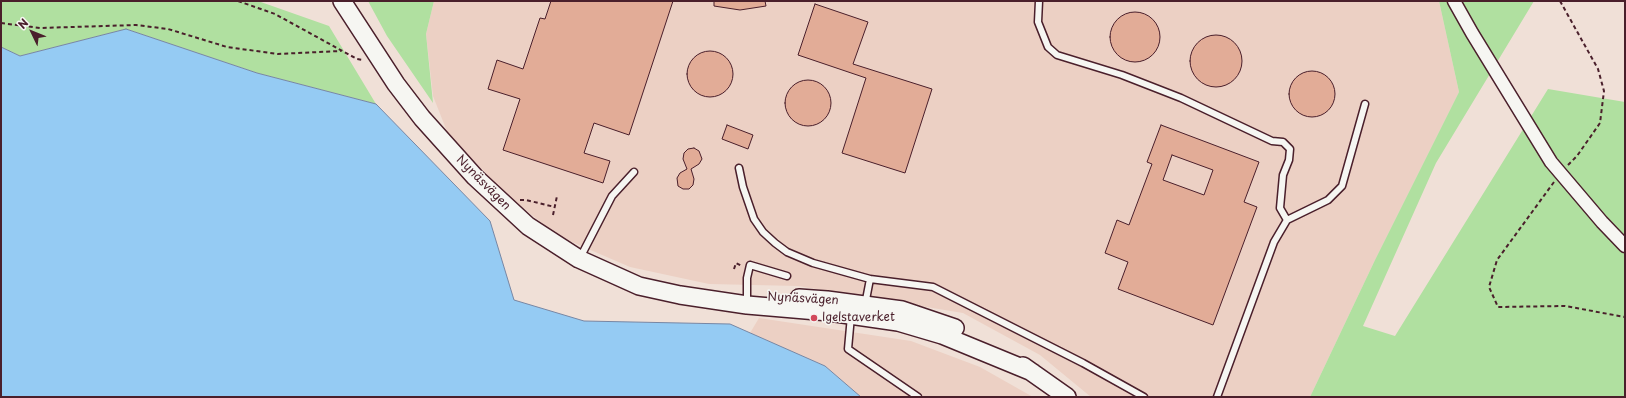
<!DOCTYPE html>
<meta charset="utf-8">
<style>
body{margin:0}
#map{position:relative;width:1626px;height:398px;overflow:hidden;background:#f0e0d7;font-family:"Playpen Sans",sans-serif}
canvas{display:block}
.frame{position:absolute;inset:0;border:2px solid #4a1f2b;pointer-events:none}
.north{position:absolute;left:12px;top:12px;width:40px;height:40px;-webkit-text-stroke:3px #f6f6f2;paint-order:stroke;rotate:313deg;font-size:11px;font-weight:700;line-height:16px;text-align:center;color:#4a1f2b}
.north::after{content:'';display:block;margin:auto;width:14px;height:18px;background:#4a1f2b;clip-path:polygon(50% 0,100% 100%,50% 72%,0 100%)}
</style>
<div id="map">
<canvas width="1626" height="398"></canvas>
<div class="frame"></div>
<div class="north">N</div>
</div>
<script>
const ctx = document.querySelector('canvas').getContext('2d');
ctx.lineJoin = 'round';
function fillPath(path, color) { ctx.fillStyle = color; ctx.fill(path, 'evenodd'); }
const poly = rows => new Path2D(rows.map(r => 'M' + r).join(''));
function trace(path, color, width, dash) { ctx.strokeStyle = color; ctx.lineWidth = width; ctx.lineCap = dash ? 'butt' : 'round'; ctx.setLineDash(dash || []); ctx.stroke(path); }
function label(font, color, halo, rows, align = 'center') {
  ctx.font = font + ' "Playpen Sans",sans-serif'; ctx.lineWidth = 3; ctx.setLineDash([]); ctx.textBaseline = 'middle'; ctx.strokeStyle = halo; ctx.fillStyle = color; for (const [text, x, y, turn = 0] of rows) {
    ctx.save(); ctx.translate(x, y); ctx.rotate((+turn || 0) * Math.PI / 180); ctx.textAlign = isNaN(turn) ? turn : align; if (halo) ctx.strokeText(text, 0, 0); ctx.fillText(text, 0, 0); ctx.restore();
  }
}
const built = poly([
 [434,1,1439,1,1459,92,1375,260,1310,397,1091,397,1040,355,963,313,798,286,709,284,630,267,558,236,507,195,448,134,433,96,426,34],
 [759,318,911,341,980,367,1033,397,861,397,825,366,750,333]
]);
const green = poly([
 [1,1,258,1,329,26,376,104,257,73,126,29,20,56,1,47],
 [368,1,434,1,426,34,433,103,387,36],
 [1439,1,1534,1,1436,163,1363,326,1395,336,1548,89,1625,102,1625,397,1310,397,1375,260,1459,92]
]);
const water = poly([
 [126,29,257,73,376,104,490,221,514,300,584,321,730,324,825,366,861,397,1,397,1,47,20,56,126,29]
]);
const building = poly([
 [551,1,673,1,629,135,594,123,584,153,610,161,603,183,503,150,520,99,488,89,497,60,523,69,540,18,545,19,551,1],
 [714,1,765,1,766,6,740,10,714,6,714,1],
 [815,4,868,22,853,64,932,89,905,173,842,153,866,78,798,55,815,4],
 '1110 37a25 25 0 1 1 50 0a25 25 0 1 1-50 0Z',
 '1190 61a26 26 0 1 1 52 0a26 26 0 1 1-52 0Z',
 '687 74a23 23 0 1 1 46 0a23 23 0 1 1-46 0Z',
 '1289 94a23 23 0 1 1 46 0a23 23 0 1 1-46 0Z',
 '785 103a23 23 0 1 1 46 0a23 23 0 1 1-46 0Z',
 [727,125,753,135,748,149,722,139,727,125],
 [1161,125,1259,162,1244,202,1257,207,1213,325,1118,289,1128,262,1105,253,1117,220,1129,225,1152,164,1147,162,1161,125],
 [1172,155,1213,170,1204,195,1163,180,1172,155],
 [694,148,699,151,702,159,699,164,691,169,694,179,693,185,689,189,683,189,678,186,677,178,680,173,687,169,683,159,684,153,688,149,694,148]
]);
const path = poly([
 [238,1,275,14,357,59,363,60],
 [1560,1,1598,69,1604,91,1600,123,1577,156,1568,165],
 [1,23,40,28,136,25,168,29,227,47,278,54,341,51],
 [1554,182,1497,260,1489,287,1498,307,1565,306,1625,317],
 [520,200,526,200,555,207],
 [553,215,557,196],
 [734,269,736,263,742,266]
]);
const lane = poly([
 [1039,1,1038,22,1048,47,1057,55,1122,75,1181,98,1272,141,1283,142,1290,149,1289,160,1283,175,1280,208,1287,220],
 [739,168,743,187,754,219,763,232,775,243,787,252,813,263,870,279],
 [580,258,612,196,634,172],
 [747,304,747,278,750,265,787,276],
 [865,305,870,279,933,287,1083,363,1144,397],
 [851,316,848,349,918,397],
 [1217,397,1274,242,1287,220,1328,200,1342,186,1365,104]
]);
const street = poly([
 [1454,1,1472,33,1551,162,1602,222,1625,246]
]);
const secondary = poly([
 [342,1,396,84,422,118,475,177,528,226,579,259,639,286,680,295,747,305,829,312,898,322,942,335,1032,372],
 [799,298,827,300,902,310,955,328],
 [1023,366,1067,397]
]);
const markers = [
 [814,318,4,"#d1495b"]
];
const streetNames = [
 ["Nynäsvägen",483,183,45],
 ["Nynäsvägen",803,299,3]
];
const poiNames = [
 ["Igelstaverket",822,318]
];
fillPath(built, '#ecd0c4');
fillPath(green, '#b0e0a0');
fillPath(water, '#95cbf3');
trace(water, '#7786a3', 1);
fillPath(building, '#e2ac97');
trace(building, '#4a1f2b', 1);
trace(lane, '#4a1f2b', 9);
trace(street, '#4a1f2b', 15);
trace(secondary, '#4a1f2b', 20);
trace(path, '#4a1f2b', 2, [4, 3]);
trace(lane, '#f6f6f2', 6);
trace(street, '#f6f6f2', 12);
trace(secondary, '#f6f6f2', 17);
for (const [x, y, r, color] of markers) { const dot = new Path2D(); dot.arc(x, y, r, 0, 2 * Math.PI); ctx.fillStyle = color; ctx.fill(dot); trace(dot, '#f6f6f2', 1.5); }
label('12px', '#4a1f2b', '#f6f6f2', streetNames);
label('12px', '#4a1f2b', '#f6f6f2', poiNames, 'left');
</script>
